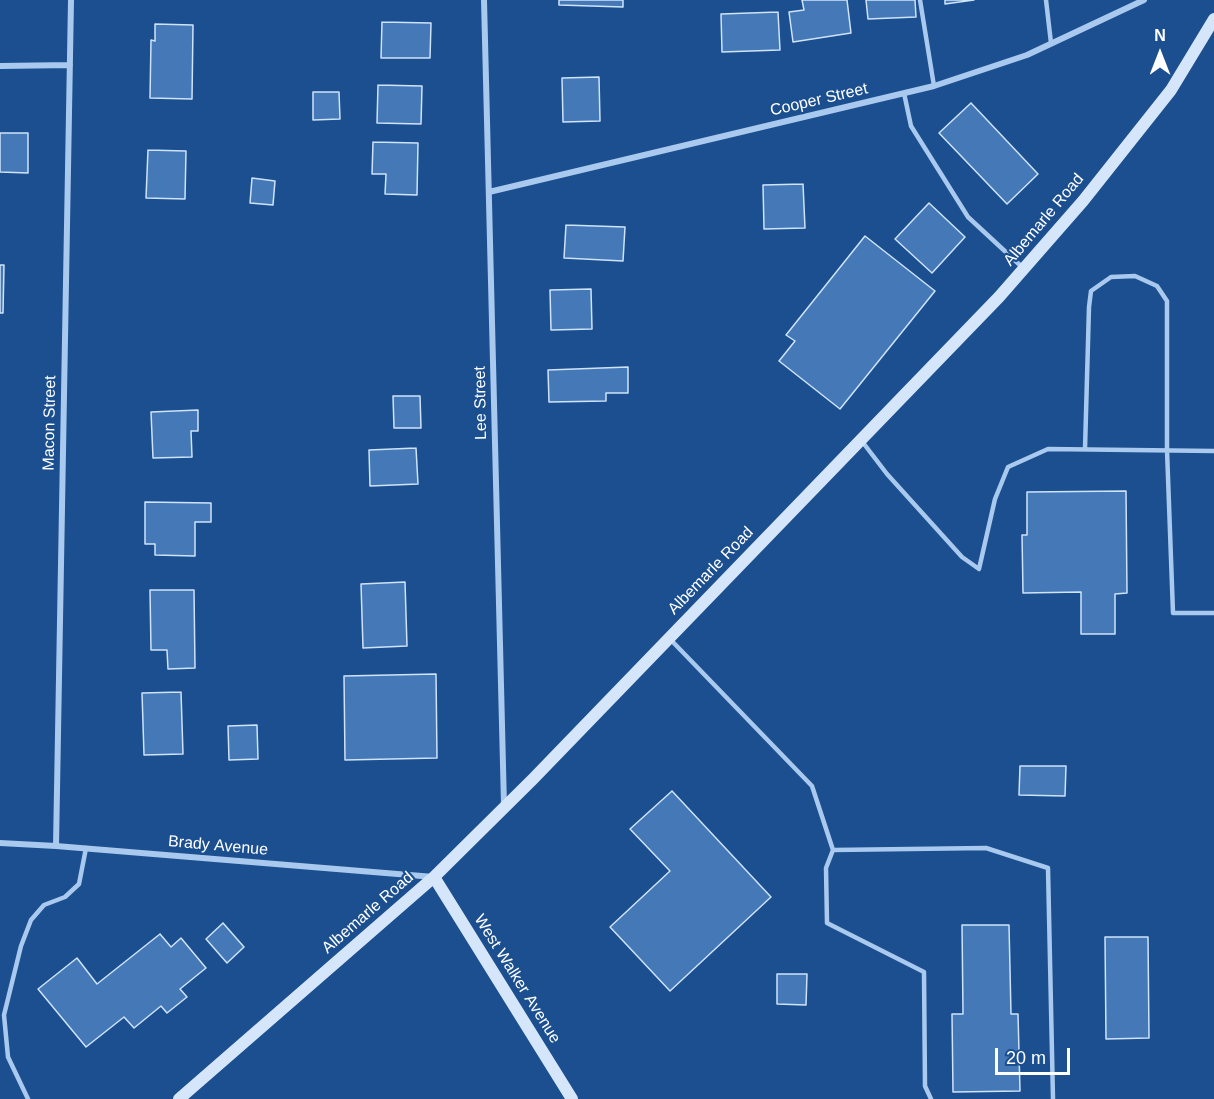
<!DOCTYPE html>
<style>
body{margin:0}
#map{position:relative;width:1214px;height:1099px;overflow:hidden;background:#1b4f8f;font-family:Arial,sans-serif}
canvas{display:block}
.north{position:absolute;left:1130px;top:24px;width:60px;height:60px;-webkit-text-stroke:4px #1b4f8f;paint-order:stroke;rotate:0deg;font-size:16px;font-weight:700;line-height:24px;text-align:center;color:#fff}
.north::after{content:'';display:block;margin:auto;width:21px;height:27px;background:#fff;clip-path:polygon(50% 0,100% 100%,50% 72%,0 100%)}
.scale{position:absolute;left:995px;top:1048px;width:75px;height:27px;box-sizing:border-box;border:3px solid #fff;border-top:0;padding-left:8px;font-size:18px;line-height:21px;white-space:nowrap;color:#fff;-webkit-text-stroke:4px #1b4f8f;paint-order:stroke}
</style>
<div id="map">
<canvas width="1214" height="1099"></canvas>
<div class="north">N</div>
<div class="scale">20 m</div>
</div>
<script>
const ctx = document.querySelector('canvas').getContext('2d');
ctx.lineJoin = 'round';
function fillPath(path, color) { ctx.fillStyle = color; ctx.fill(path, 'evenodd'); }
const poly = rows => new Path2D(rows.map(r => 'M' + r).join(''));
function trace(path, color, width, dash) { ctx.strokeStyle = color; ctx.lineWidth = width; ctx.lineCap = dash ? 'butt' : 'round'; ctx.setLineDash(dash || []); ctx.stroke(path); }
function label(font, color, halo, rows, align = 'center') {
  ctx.font = font + ' Arial,sans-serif'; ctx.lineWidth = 4.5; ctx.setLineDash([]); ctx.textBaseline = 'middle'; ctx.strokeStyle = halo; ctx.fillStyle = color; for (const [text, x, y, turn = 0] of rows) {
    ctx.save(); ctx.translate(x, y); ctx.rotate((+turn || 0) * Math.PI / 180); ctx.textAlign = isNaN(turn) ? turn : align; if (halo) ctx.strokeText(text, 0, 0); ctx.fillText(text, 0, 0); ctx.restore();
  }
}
const building = poly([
 [559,0,623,0,623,7,559,5,559,0],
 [802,0,847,0,851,33,793,42,789,12,804,10,802,0],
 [866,0,915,0,916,17,868,19,866,0],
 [945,0,974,0,945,4,945,0],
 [778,12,780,50,722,52,721,14,778,12],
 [382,22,431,23,430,58,381,58,382,22],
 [155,24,193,25,192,99,150,98,151,40,155,41,155,24],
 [599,77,600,121,563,122,562,78,599,77],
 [378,85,422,86,421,124,377,123,378,85],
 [313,92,339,92,340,119,313,120,313,92],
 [971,103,1038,174,1007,204,939,133,971,103],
 [0,133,28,133,28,173,0,172,0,133],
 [373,142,418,143,417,195,385,194,386,174,372,174,373,142],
 [148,150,186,151,185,199,146,198,148,150],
 [252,178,275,181,273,205,250,203,252,178],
 [803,184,805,228,764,229,763,185,803,184],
 [929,203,965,237,932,273,895,239,929,203],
 [566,225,625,227,623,261,564,258,566,225],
 [865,236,935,291,840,409,779,361,795,341,786,335,865,236],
 [0,265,4,265,3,313,0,313,0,265],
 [591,289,592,329,551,330,550,290,591,289],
 [628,367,628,393,606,393,606,401,549,402,548,370,628,367],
 [393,396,420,396,421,428,394,428,393,396],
 [198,410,198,431,191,431,192,457,153,458,151,412,198,410],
 [416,448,418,484,370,486,369,450,416,448],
 [1126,491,1127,593,1115,594,1115,634,1081,634,1081,592,1023,593,1022,535,1027,535,1027,492,1126,491],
 [145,502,211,503,211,522,195,522,195,556,155,555,155,544,145,544,145,502],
 [405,582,407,646,363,648,361,584,405,582],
 [150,590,194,590,195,668,168,669,167,650,151,650,150,590],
 [436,674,437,758,345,760,344,676,436,674],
 [181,692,183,754,144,755,142,693,181,692],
 [257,725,258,759,229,760,228,726,257,725],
 [1020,766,1066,766,1065,796,1019,795,1020,766],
 [672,791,771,897,670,991,610,927,670,871,630,829,672,791],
 [223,923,244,947,227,963,206,939,223,923],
 [962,925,1009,925,1011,1014,1018,1014,1020,1091,953,1092,952,1014,963,1014,962,925],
 [160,934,171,947,181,938,206,968,180,989,187,997,167,1013,161,1006,134,1028,124,1017,86,1047,38,989,77,958,97,984,160,934],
 [1105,937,1148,937,1149,1038,1106,1039,1105,937],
 [777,974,807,974,806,1005,777,1004,777,974]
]);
const lane = poly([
 [920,0,934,86],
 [1046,0,1051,43],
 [904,93,911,126,968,217,1022,267],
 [861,440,887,474,962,557,979,569,995,499,1008,467,1048,449,1214,451],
 [1085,449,1089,307,1091,291,1111,277,1135,276,1157,286,1167,301,1167,450,1173,613,1214,613],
 [669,638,812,786,833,850],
 [28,1099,8,1057,4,1015,21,946,31,920,44,905,65,897,79,884,86,848],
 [931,1099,925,1086,924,972,827,923,826,868,833,850,986,848,1048,868,1053,1099]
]);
const street = poly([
 [484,0,504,805],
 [0,66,70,65],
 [489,192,934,86,1027,55,1144,0],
 [0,843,56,846,434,877],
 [56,846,71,0]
]);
const secondary = poly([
 [434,877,572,1099],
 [179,1099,434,877,533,779,999,297,1083,201,1171,90,1214,19]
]);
const streetNames = [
 ["Cooper Street",819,100,-13],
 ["Albemarle Road",1044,220,-50],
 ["Lee Street",481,403,-91],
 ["Macon Street",50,423,-89],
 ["Albemarle Road",711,571,-46],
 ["Brady Avenue",218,846,5],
 ["Albemarle Road",368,913,-41],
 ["West Walker Avenue",517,979,58]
];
fillPath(building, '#4478b7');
trace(building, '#cfe3fa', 1.5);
trace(lane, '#a9c9ee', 4.5);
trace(street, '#a9c9ee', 6);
trace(secondary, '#d6e6fa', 12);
label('16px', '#fff', '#1b4f8f', streetNames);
</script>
